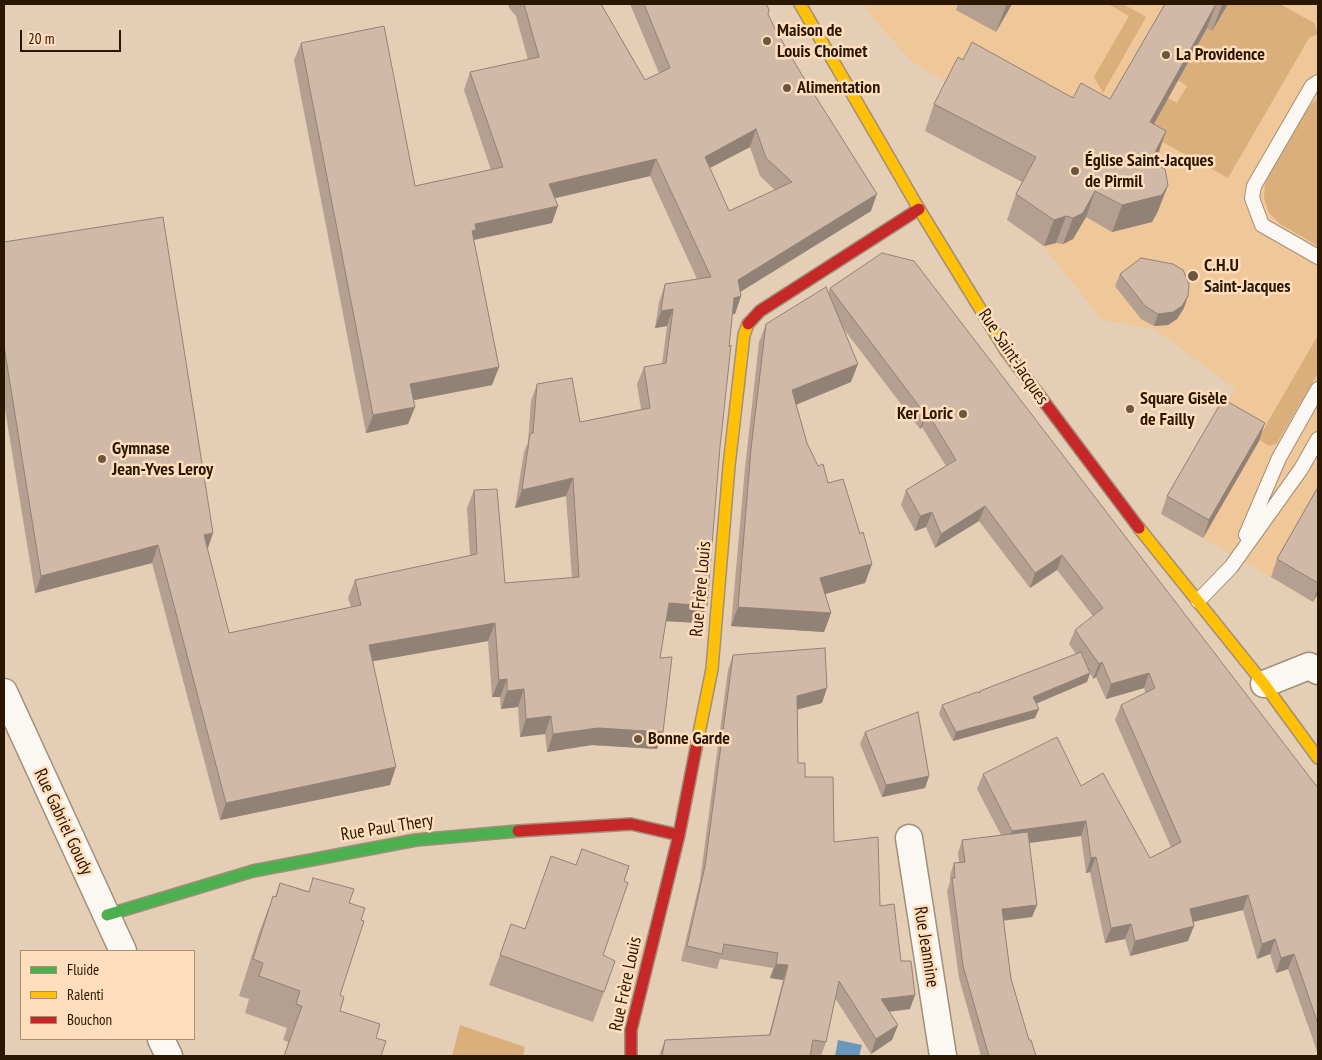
<!DOCTYPE html>
<meta charset="utf-8">
<style>
body{margin:0}
#map{position:relative;width:1322px;height:1060px;overflow:hidden;background:#e4ceb5;font-family:"PT Sans Narrow",sans-serif}
canvas{display:block}
.frame{position:absolute;inset:0;border:5px solid #2a1701;pointer-events:none}
.legend{position:absolute;left:20px;top:950px;width:175px;height:90px;box-sizing:border-box;background:#fedebc;border:1px solid #a98e71;margin:0;padding:6px 9px;list-style:none;font-size:15px;color:#2a1701}
.legend li{display:flex;align-items:center;gap:10px;height:25px}
.legend b{width:25px;border:1px solid #a98e71}
.scale{position:absolute;left:20px;top:30px;width:101px;height:22px;box-sizing:border-box;border:2px solid #2a1701;border-top:0;padding-left:6px;font-size:15px;line-height:18px;white-space:nowrap;color:#2a1701;-webkit-text-stroke:4px #fedebc;paint-order:stroke}
</style>
<div id="map">
<canvas width="1322" height="1060"></canvas>
<div class="frame"></div>
<ul class="legend">
<li><b style="height:6px;background:#4caf50"></b>Fluide</li>
<li><b style="height:6px;background:#ffc107"></b>Ralenti</li>
<li><b style="height:6px;background:#c62828"></b>Bouchon</li>
</ul>
<div class="scale">20 m</div>
</div>
<script>
const ctx = document.querySelector('canvas').getContext('2d');
ctx.lineJoin = 'round';
function fillPath(path, color) { ctx.fillStyle = color; ctx.fill(path, 'evenodd'); }
const poly = rows => new Path2D(rows.map(r => 'M' + r).join(''));
function trace(path, color, width, dash) { ctx.strokeStyle = color; ctx.lineWidth = width; ctx.lineCap = dash ? 'butt' : 'round'; ctx.setLineDash(dash || []); ctx.stroke(path); }
function label(font, color, halo, rows, align = 'center') {
  ctx.font = font + ' "PT Sans Narrow",sans-serif'; ctx.lineWidth = 5; ctx.setLineDash([]); ctx.textBaseline = 'middle'; ctx.strokeStyle = halo; ctx.fillStyle = color; for (const [text, x, y, turn = 0] of rows) {
    ctx.save(); ctx.translate(x, y); ctx.rotate((+turn || 0) * Math.PI / 180); ctx.textAlign = isNaN(turn) ? turn : align; if (halo) ctx.strokeText(text, 0, 0); ctx.fillText(text, 0, 0); ctx.restore();
  }
}
const built = poly([
 [868,4,1318,4,1318,605,1161,514,1216,417,1236,389,1154,329,1102,320,1044,247,1007,220,1026,184,925,131,948,83,912,62,865,9]
]);
const green = poly([
 [1108,4,1123,4,1146,17,1103,93,1094,77,1129,16],
 [1228,4,1280,4,1314,23,1318,34,1309,38,1228,178,1148,134,1168,98,1177,103,1187,86,1178,80,1207,28,1212,31],
 [1318,98,1318,246,1280,224,1269,213,1264,198,1265,184,1271,168,1304,111],
 [1318,335,1318,373,1277,443,1269,446,1258,439],
 [460,1025,525,1047,523,1056,452,1056]
]);
const water = poly([
 [838,1040,862,1045,859,1056,835,1056]
]);
const lane = poly([
 [1318,82,1312,86,1254,186,1252,198,1262,225,1318,257],
 [1246,535,1279,458,1318,389],
 [1198,601,1231,567,1301,469,1318,439]
]);
const street = poly([
 [1264,684,1309,666,1318,671],
 [4,692,123,951],
 [909,838,943,1056],
 [161,1039,169,1056]
]);
const fast = poly([
 [107,915,253,871,416,840,518,831]
]);
const slow = poly([
 [800,4,919,209,1006,351],
 [1139,528,1264,684,1318,758],
 [696,748,712,669,729,466,744,335,748,324]
]);
const jam = poly([
 [748,324,760,311,919,209],
 [1006,351,1139,528],
 [518,831,631,824,679,835],
 [631,1056,631,1030,679,835,696,748]
]);
const wall = poly([
 [508,4,601,4,645,80,659,73,630,4,766,4,768,14,775,29,871,211,740,292,741,296,735,314,732,314,700,623,666,621,660,658,663,732,657,749,592,745,547,752,545,734,520,737,518,707,501,709,500,697,492,697,488,641,373,661,390,785,220,820,152,563,35,593,4,403,4,242,213,533,207,549,229,633,351,607,348,598,355,580,470,556,467,508,474,490,505,583,572,578,566,496,515,508,524,452,528,442,531,401,537,384,580,422,641,409,637,384,644,367,662,364,667,326,655,328,659,302,665,284,697,279,650,176,555,198,552,223,474,240,499,367,492,385,414,400,415,407,408,424,366,433,294,60,301,43,415,186,491,170,464,90,470,72,528,60,516,16,509,8],
 [750,147,760,176,775,190,729,211,710,168],
 [958,4,1012,4,996,32,956,10],
 [1165,4,1228,4,1212,31,1207,28,1154,124,1157,158,1153,164,1168,185,1158,211,1152,222,1112,232,1086,217,1073,239,1063,244,1056,243,1044,246,1007,220,1016,194,1022,182,925,131,934,104,963,60,1073,98,1110,99],
 [1120,274,1184,308,1177,319,1168,325,1154,326,1141,319,1115,286],
 [830,288,1318,788,1318,1051,1317,1051,1288,969,1276,973,1270,954,1257,959,1243,910,1193,922,1188,941,1130,956,1125,939,1105,943,1090,872,1086,873,1081,836,1029,843,1037,905,1032,917,1003,921,1011,979,1029,1040,1036,1056,981,1056,959,978,947,891,950,882,950,875,954,863,959,863,958,853,962,840,1001,835,977,789,983,774,1081,786,1150,858,1171,847,1115,720,1121,705,1146,693,1144,688,1106,699,1096,677,1093,679,1090,673,1087,682,1036,704,1035,718,953,741,939,714,942,705,979,693,980,691,1076,654,1069,644,1075,630,1093,616,1057,570,1030,588,979,521,935,548,926,527,915,531,901,505,906,490,946,466,922,427,920,429,843,328,851,382,796,405,807,443,818,466,828,483,860,534,872,564,865,583,825,594,831,613,824,632,731,626,745,468,759,342,766,324,828,293],
 [1259,441,1203,538,1161,514,1167,496],
 [1318,487,1318,593,1313,602,1271,577,1277,559],
 [733,655,822,703,797,709,798,763,805,777,834,842,880,906,901,961,910,1009,889,1012,898,1025,892,1040,871,1054,835,998,826,1042,821,1056,810,1055,810,1056,659,1056,665,1040,769,1035,783,980,770,978,773,968,720,959,717,969,681,961,700,881,728,670],
 [865,732,929,776,925,788,882,797,860,744],
 [624,881,603,955,604,992,593,1022,489,985,511,924,525,929],
 [280,883,349,903,361,920,340,995,340,1011,376,1038,381,1056,284,1056,288,1042,283,1040,287,1028,245,1013,249,999,239,996,259,933,273,896,275,897]
]);
const shadedWall = poly([
 [1007,4,1012,4,996,32,1006,6],
 [1216,4,1207,28,1140,149,1150,122],
 [1222,4,1228,4,1212,31,1222,5],
 [756,129,750,147,698,174,705,157],
 [1166,131,1157,158,1140,189,1150,162],
 [656,159,650,176,543,201,549,184],
 [1168,185,1158,211,1152,222,1112,232,1122,205],
 [1095,191,1086,217,1073,239,1063,244,1073,218],
 [877,194,871,211,732,297,738,280],
 [558,206,552,223,473,240,466,248,475,224],
 [1066,216,1056,243,1044,246,1054,220],
 [741,296,735,314,728,315,734,298],
 [1188,296,1184,308,1177,319,1168,325,1154,326,1158,314],
 [673,309,667,326,655,328,661,311],
 [858,364,851,382,785,409,792,390],
 [499,367,492,385,404,402,410,384],
 [415,407,408,424,366,433,373,415],
 [927,412,922,427,920,429,925,414],
 [1265,423,1259,441,1203,538,1209,520],
 [573,478,566,496,515,508,522,490],
 [985,506,979,521,935,548,941,534],
 [932,512,926,527,915,531,920,516],
 [213,533,207,551,204,535],
 [158,545,152,563,35,593,41,576],
 [1062,555,1057,570,1030,588,1035,573],
 [872,564,865,583,814,597,820,578],
 [1318,588,1318,593,1313,602],
 [669,603,707,606,700,623,662,621],
 [738,607,831,613,824,632,731,626],
 [495,623,488,641,363,663,369,645],
 [1102,662,1096,677,1093,679,1099,664],
 [1090,673,1087,682,1030,706,1033,697],
 [1149,673,1144,688,1106,699,1111,684],
 [507,679,500,697,492,697,499,680],
 [827,688,822,703,792,711,797,696],
 [524,689,518,707,501,709,507,691],
 [1039,709,1035,718,953,741,956,732],
 [551,716,545,734,520,737,526,719],
 [598,728,663,732,657,749,592,745,547,752,553,734],
 [396,767,390,785,220,820,226,803],
 [929,776,925,788,882,797,886,785],
 [1086,821,1081,836,1006,846,1012,831],
 [1096,857,1090,872,1086,873,1091,858],
 [1248,895,1243,910,1184,924,1190,909],
 [1037,905,1032,917,997,921,1002,909],
 [1131,924,1125,939,1105,943,1111,928],
 [1194,926,1188,941,1130,956,1135,941],
 [1275,939,1270,954,1257,959,1262,944],
 [1294,954,1288,969,1276,973,1281,958],
 [776,964,788,965,783,980,770,978],
 [915,995,910,1009,875,1013,881,999],
 [898,1025,892,1040,871,1054,876,1039]
]);
const building = poly([
 [524,4,601,4,645,80,670,68,644,4,766,4,769,9,768,14,775,29,802,75,877,194,738,280,741,296,734,298,729,347,731,345,720,447,707,606,669,603,660,658,672,657,663,732,598,728,553,734,551,716,526,719,524,689,507,691,507,679,499,680,495,623,369,645,396,767,226,803,158,545,41,576,4,346,4,242,163,217,213,533,204,535,229,633,361,605,355,580,477,554,474,490,497,489,505,583,579,577,573,478,522,490,530,434,533,433,537,384,572,378,580,422,650,408,644,367,666,363,673,309,661,311,665,284,711,277,656,159,549,184,558,206,475,224,476,230,472,231,499,367,410,384,415,407,373,415,301,43,384,26,415,186,503,167,470,72,539,57,524,4],
 [756,129,766,158,792,182,729,211,705,157,756,129],
 [1165,4,1216,4,1150,122,1166,131,1150,162,1165,169,1168,185,1162,195,1122,205,1095,191,1083,213,1073,218,1066,216,1054,220,1016,194,1036,157,934,104,958,57,963,60,972,42,1073,98,1081,83,1110,99,1165,4],
 [882,253,914,261,1318,788,1318,1024,1294,954,1281,958,1275,939,1262,944,1248,895,1190,909,1194,926,1135,941,1131,924,1111,928,1096,857,1091,858,1086,821,1012,831,983,774,1057,737,1081,786,1103,773,1150,858,1181,842,1121,705,1155,688,1149,673,1111,684,1102,662,1099,664,1075,630,1103,608,1062,555,1035,573,985,506,941,534,932,512,920,516,906,490,956,460,927,412,925,414,830,288,882,253],
 [1141,258,1173,264,1183,270,1189,284,1188,296,1182,306,1173,312,1158,314,1145,306,1120,274,1141,258],
 [826,287,858,364,792,390,807,443,818,466,823,464,828,483,843,479,860,534,863,532,872,564,820,578,831,613,738,607,751,449,766,324,826,287],
 [1223,399,1265,423,1209,520,1167,496,1223,399],
 [1318,487,1318,583,1277,559,1318,487],
 [825,648,827,688,797,696,798,763,805,763,805,777,833,777,834,842,878,837,880,906,894,904,901,961,911,961,915,995,881,999,898,1025,876,1039,839,981,826,1042,813,1040,810,1056,662,1056,665,1040,770,1035,788,965,776,964,778,953,724,944,722,954,687,946,705,866,733,655,825,648],
 [1081,652,1090,673,1033,697,1039,709,956,732,942,705,977,692,980,693,980,691,1081,652],
 [918,712,929,776,886,785,865,732,918,712],
 [1028,832,1037,905,1002,909,1011,979,1029,1040,1031,1040,1036,1056,989,1056,963,966,952,878,955,878,954,863,965,862,962,840,1028,832],
 [582,849,629,866,624,881,628,883,603,955,615,961,604,992,500,955,511,924,525,929,551,856,576,865,582,849],
 [313,878,354,889,349,903,365,908,361,920,364,921,340,995,344,997,340,1011,380,1024,376,1038,386,1041,381,1056,284,1056,302,1006,296,1004,300,991,259,976,263,963,253,959,273,896,276,897,280,883,309,892,313,878]
]);
const markers = [
 [767,41,5,"#6b5740"],
 [1166,55,5,"#6b5740"],
 [787,88,5,"#6b5740"],
 [1075,171,5,"#6b5740"],
 [1193,276,6,"#6b5740"],
 [1130,409,5,"#6b5740"],
 [963,414,5,"#6b5740"],
 [102,459,5,"#6b5740"],
 [638,739,5,"#6b5740"]
];
const poiNames = [
 ["Maison de",777,31],
 ["Louis Choimet",777,52],
 ["La Providence",1176,55],
 ["Alimentation",797,88],
 ["Église Saint-Jacques",1085,161],
 ["de Pirmil",1085,182],
 ["C.H.U",1204,266],
 ["Saint-Jacques",1204,287],
 ["Square Gisèle",1140,399],
 ["de Failly",1140,420],
 ["Ker Loric",953,414,"right"],
 ["Gymnase",112,449],
 ["Jean-Yves Leroy",112,470],
 ["Bonne Garde",648,739]
];
const streetNames = [
 ["Rue Saint-Jacques",1013,357,56],
 ["Rue Frère Louis",701,589,-85],
 ["Rue Gabriel Goudy",63,822,65],
 ["Rue Paul Thery",387,828,-9],
 ["Rue Jeannine",926,947,81],
 ["Rue Frère Louis",626,984,-78]
];
fillPath(built, '#f0c798');
fillPath(green, '#dbaf7b');
fillPath(water, '#6c97bc');
trace(lane, '#a18f78', 16);
trace(street, '#a18f78', 29);
trace(fast, '#a18f78', 14);
trace(slow, '#a18f78', 14);
trace(jam, '#a18f78', 14);
trace(lane, '#fbf8f4', 14);
trace(street, '#fbf8f4', 26);
trace(fast, '#4caf50', 11);
trace(slow, '#ffc107', 11);
trace(jam, '#c62828', 11);
fillPath(wall, '#b49f90');
fillPath(shadedWall, '#928276');
fillPath(building, '#d1b9a8');
trace(building, '#928276', 1);
for (const [x, y, r, color] of markers) { const dot = new Path2D(); dot.arc(x, y, r, 0, 2 * Math.PI); ctx.fillStyle = color; ctx.fill(dot); trace(dot, '#fedebc', 2); }
label('bold 18px', '#2a1701', '#fedebc', poiNames, 'left');
label('18px', '#2a1701', '#fedebc', streetNames);
</script>
